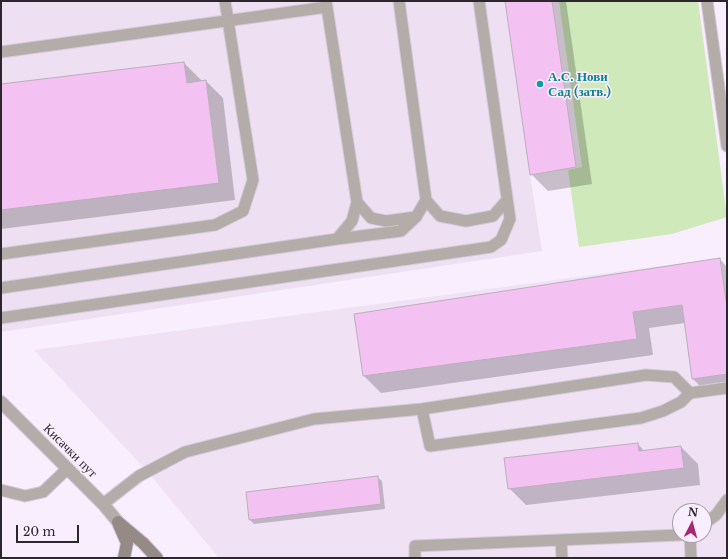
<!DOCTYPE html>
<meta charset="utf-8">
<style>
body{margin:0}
#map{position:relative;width:728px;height:559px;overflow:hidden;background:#f9eefd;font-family:"Libre Baskerville",serif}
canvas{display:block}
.frame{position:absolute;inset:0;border:2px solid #2b272c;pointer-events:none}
.north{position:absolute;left:672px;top:503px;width:40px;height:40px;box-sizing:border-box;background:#f9eefd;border:1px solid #a79ea9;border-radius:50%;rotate:6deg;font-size:11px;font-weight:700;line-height:16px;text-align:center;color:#2b272c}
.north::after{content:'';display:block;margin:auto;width:14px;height:18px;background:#a82775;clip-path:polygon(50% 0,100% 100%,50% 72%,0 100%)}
.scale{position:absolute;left:16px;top:525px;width:63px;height:18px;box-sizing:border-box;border:2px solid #2b272c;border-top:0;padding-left:5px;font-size:12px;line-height:14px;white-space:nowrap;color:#2b272c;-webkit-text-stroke:3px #f9eefd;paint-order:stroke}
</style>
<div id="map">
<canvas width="728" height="559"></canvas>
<div class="frame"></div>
<div class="north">N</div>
<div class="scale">20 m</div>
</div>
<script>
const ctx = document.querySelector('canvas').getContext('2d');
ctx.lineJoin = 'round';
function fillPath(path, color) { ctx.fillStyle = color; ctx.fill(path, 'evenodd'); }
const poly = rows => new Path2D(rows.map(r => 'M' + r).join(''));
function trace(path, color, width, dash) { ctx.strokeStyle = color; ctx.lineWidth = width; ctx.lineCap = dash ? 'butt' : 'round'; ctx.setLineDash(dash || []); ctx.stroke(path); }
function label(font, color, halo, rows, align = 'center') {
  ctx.font = font + ' "Libre Baskerville",serif'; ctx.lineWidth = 3; ctx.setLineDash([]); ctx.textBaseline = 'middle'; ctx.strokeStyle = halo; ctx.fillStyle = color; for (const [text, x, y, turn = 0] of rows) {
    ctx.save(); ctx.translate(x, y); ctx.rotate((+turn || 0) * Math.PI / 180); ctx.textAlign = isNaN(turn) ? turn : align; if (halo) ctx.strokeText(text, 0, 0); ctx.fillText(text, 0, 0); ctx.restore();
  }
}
const commercial = poly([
 [1,1,552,1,576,167,530,175,542,251,1,332]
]);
const built = poly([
 [720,258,727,307,727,558,219,558,147,471,34,350],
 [680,511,704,511,704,535,680,535]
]);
const green = poly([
 [559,1,698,1,727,217,672,234,579,247,568,170,582,167]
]);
const shadow = poly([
 [506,1,566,1,592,184,548,191,531,174],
 [184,63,201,80,201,82,206,81,223,98,235,200,1,229,1,85],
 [720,259,727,267,727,394,710,396,693,379,685,323,649,328,653,355,381,393,364,376],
 [638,444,644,451,681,447,698,464,700,485,526,505,509,488],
 [377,477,382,481,385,509,254,524,250,520]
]);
const building = poly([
 [505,1,552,1,576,167,530,175,505,1],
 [184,62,187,83,206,80,219,183,1,210,1,84,184,62],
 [720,258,727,307,727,374,692,379,682,305,633,312,637,339,363,376,354,314,720,258],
 [638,443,639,451,681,446,684,468,508,489,504,458,638,443],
 [378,476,381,504,249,520,246,492,378,476]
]);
const lane = poly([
 [707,1,727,146],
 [1,52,327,7],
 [426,200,440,216,466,221,493,216,507,200],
 [357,202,371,218,386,221,416,217],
 [337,239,401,231,416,217,426,200,399,1],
 [1,254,215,225,243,211,253,180,225,1],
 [1,288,337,239,352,221,357,202,326,1],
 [1,318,491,247,501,240,510,219,479,1],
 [422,409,430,446,641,418,663,411,681,402,690,393],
 [1,490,25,496,43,492,67,469],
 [103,504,139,476,185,452,314,419,422,409,646,375,674,377,690,393,727,388],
 [704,524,716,515,727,500],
 [690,535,691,558],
 [561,540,562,558],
 [415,558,415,546,680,535]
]);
const street = poly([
 [1,402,103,504,118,522]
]);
const secondary = poly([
 [118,522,143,543,157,558],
 [119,525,127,543,124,558]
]);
const markers = [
 [540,84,4,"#0f9aa8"]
];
const cultureNames = [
 ["А.С. Нови",548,77],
 ["Сад (затв.)",548,92]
];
const streetNames = [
 ["Кисачки пут",70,451,45]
];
fillPath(commercial, '#eedff2');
fillPath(built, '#f0e1f5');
fillPath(green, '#cfe9ba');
fillPath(shadow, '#0003');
fillPath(building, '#f4c2f2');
trace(building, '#bcafbb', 1);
trace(lane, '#d4cad7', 13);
trace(street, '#d4cad7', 14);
trace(secondary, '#d4cad7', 14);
trace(lane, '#b4aca9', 11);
trace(street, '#b4aca9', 12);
trace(secondary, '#958a85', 12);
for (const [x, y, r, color] of markers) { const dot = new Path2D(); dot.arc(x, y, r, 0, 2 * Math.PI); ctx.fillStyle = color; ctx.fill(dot); trace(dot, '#f9eefd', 1.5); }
label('bold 13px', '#0d838f', '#f9eefd', cultureNames, 'left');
label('13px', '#2b272c', '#f9eefd', streetNames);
</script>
